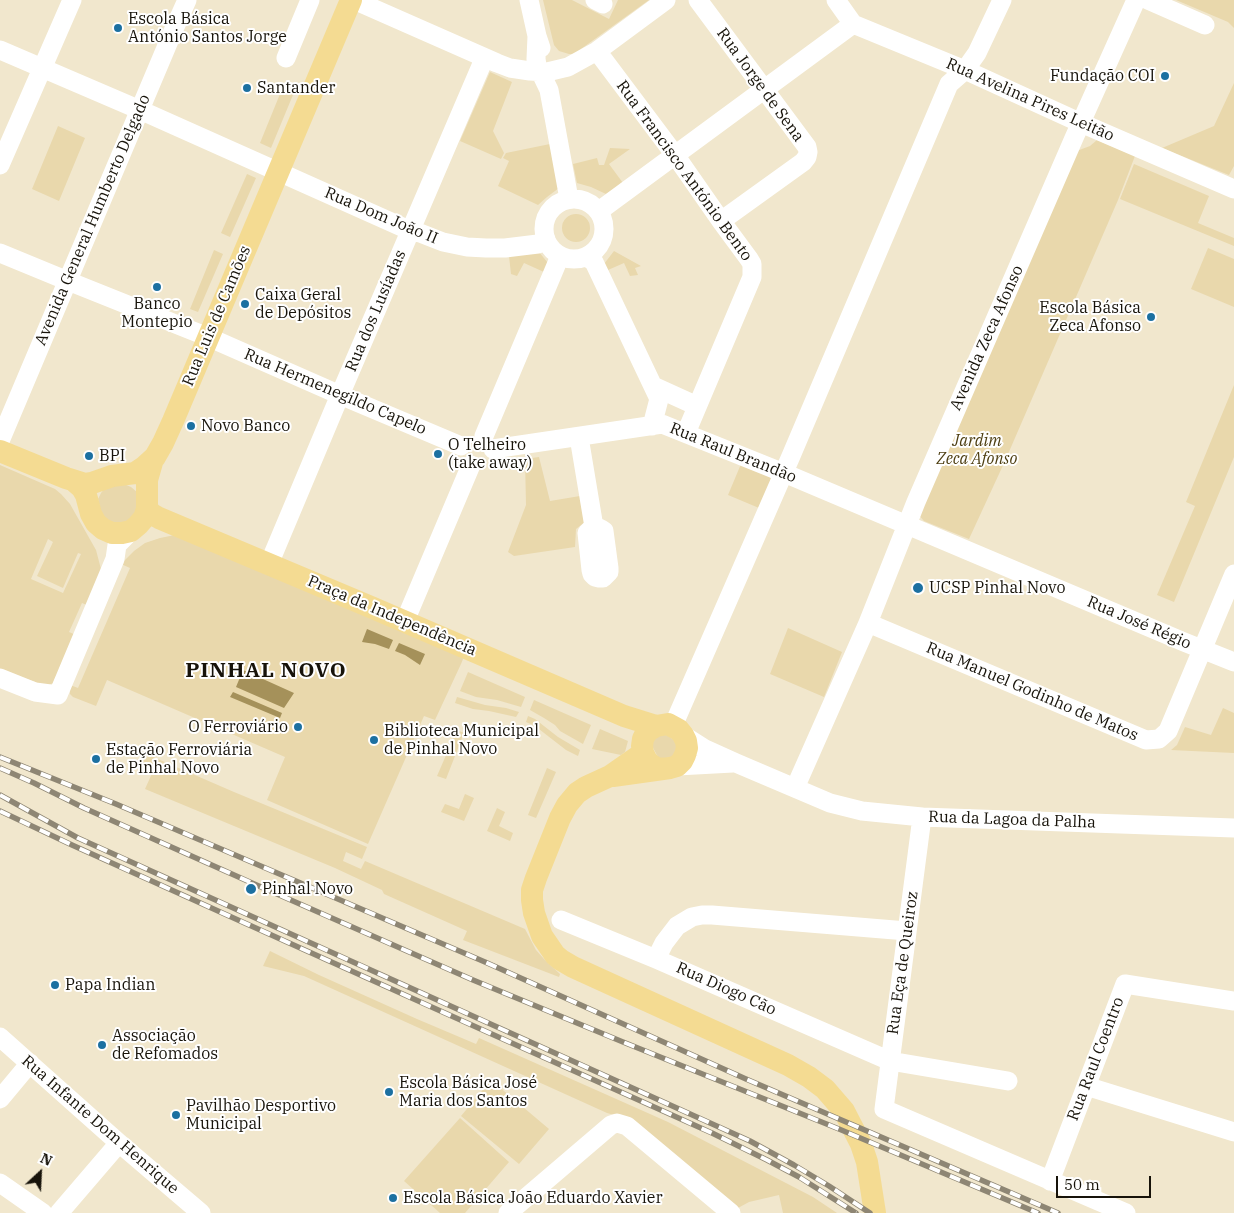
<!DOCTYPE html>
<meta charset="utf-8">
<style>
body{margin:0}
#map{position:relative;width:1234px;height:1213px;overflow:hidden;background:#f1e7cd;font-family:"IBM Plex Serif",serif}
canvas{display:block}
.north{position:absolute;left:15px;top:1148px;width:50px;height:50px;-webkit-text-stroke:4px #fff;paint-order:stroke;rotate:25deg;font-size:14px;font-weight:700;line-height:20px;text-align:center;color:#17130a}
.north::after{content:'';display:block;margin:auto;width:18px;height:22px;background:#17130a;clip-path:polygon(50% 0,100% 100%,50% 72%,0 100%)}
.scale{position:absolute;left:1056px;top:1176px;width:95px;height:22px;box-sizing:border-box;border:2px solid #17130a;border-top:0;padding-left:6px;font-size:15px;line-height:18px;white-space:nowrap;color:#17130a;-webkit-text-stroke:4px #fff;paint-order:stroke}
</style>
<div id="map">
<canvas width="1234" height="1213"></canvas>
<div class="north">N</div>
<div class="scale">50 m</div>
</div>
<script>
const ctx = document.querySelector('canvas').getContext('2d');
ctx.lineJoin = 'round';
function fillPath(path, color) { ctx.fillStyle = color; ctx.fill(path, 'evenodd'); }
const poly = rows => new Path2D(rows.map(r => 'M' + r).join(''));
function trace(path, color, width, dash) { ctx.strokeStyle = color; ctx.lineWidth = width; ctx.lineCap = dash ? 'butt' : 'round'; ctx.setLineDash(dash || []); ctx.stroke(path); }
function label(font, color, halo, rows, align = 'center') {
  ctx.font = font + ' "IBM Plex Serif",serif'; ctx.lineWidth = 4; ctx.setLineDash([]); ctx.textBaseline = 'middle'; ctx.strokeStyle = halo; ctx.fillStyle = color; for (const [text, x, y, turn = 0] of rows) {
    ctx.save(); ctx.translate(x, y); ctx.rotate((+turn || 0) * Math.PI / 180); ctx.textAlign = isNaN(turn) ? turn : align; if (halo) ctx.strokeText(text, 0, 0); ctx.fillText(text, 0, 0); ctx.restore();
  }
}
const green = poly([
 [543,0,572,0,609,19,618,0,649,0,574,54,569,54,559,51,554,45],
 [1176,0,1234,0,1234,28,1228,22],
 [490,72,512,82,493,131,504,153,501,159,460,141],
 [1234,83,1234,166,1229,175,1162,148,1214,126],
 [285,86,295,90,271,148,260,143,282,89],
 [58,126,85,138,59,201,32,189],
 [1097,140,1135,156,1118,200,1005,461,969,539,924,521,917,513,1074,152,1090,146],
 [550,144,559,188,547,197,538,205,498,186,509,161,503,158,506,153],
 [610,148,630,149,609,164,623,183,606,194,591,187,577,183,573,164,597,158,599,165,604,165],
 [1134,164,1209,196,1198,223,1234,238,1234,246,1120,199],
 [247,174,256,178,230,237,221,233],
 '562 228a14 14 0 1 1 28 0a14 14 0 1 1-28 0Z',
 [1208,248,1234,259,1234,307,1191,289],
 [214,250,223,254,198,312,190,309],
 [614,251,641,266,635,268,638,275,630,276,624,263,608,270,604,264],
 [539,252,548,263,544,272,524,263,517,276,511,274,509,256],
 [1234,385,1234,457,1174,602,1157,595,1195,506,1186,502],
 [539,457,550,501,580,496,585,522,576,529,575,547,514,556,508,552,526,505,525,459],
 [741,464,769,476,772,480,759,508,728,495],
 [0,465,55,489,61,494,70,504,96,550,102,573,89,606,82,603,69,632,76,635,53,683,47,686,0,670],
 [48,539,53,542,37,576,63,588,78,553,81,554,63,593,31,579],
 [124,484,131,487,137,492,138,514,121,526,102,518,98,499,101,493,105,488],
 [175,535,462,655,463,659,461,664,435,720,424,716,368,844,267,800,285,757,107,680,96,706,73,697,70,694,70,685,78,688,130,568,121,564,134,551,145,543,160,538],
 [788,628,842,652,824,697,770,674],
 [468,672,525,697,521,707,497,700,476,697,460,691],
 [457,697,485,705,506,708,519,712,516,717,489,711,473,709,455,703],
 [534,700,591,725,583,744,560,731,555,725,544,718,530,710],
 [1223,708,1234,713,1234,753,1171,750,1177,745,1185,727,1211,735],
 [528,716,535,719,558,737,580,750,578,756,566,750,535,726,526,722],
 [600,729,628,741,625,752,621,755,592,749],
 [457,730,464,733,446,779,437,776],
 [660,731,679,743,673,757,659,759,650,742],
 [144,753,234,792,367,847,362,859,346,852,343,861,361,869,365,861,525,929,536,950,544,959,560,974,559,977,463,940,467,931,384,894,382,890,335,868,145,789,154,769,140,763],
 [547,768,556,772,536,818,528,815],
 [465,794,474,798,464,821,441,812,445,804,459,809],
 [497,808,505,812,499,826,513,833,510,841,487,831],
 [270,951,319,975,417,1019,476,1044,479,1038,668,1122,813,1197,837,1213,783,1213,779,1195,749,1202,738,1208,633,1120,607,1113,304,976,263,966],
 [491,1080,549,1129,519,1164,461,1116],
 [460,1118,509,1162,465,1213,440,1213,404,1181]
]);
const water = poly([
 [367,629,393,640,389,649,375,644,362,642],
 [399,643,425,654,420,665,405,655,395,651],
 [243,670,294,693,284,708,236,687],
 [233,692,282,713,280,718,230,697]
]);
const minor = poly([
 [354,0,497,63,510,68,530,71,547,72,568,67,597,51,666,0],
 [529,0,537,36,541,48],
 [595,0,603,4],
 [698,0,807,147,808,152,807,157,803,162,721,221],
 [836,0,853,24,965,70,1081,123,1234,189],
 [1148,0,1205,25],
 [537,36,536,59,537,65,549,90,569,199],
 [0,50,140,110,411,231,420,233,443,242,467,247,486,248,505,248,538,244,546,239],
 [597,51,675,155,721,221,749,259,752,264,752,277,686,433],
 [286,58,310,0],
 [0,165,72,0],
 '544 229a30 30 0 1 1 60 0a30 30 0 1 1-60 0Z',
 [599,211,853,24],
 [0,253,68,281,208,337,340,395,461,446],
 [587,257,594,262,659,399,652,426],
 [653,386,697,406],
 [484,436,560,256],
 [579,437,594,527],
 [0,441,174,29,187,0],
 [493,449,662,424,784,473,1184,642,1234,662],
 [597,527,601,529,604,531,609,568,609,572,603,578,599,578,595,577,592,574,591,570,587,533,590,530,597,527],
 [269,564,340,395,484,59],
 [405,621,471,465],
 [868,623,1146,740,1159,739,1168,731,1234,574],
 [0,678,35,692,58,695,115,559,117,545,131,531],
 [673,726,791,456,949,84,965,70,977,53,1002,0],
 [683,735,705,749,736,763,830,803,862,811,922,817,1234,828],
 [677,766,733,763],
 [795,788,868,623,916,502,1074,138,1136,0],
 [922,817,884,1109,1126,1213],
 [561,920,656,959,890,1061,1008,1081],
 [656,959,664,943,677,926,692,917,702,915,712,915,907,931],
 [0,1037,119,1143,201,1213],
 [1086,1086,1234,1132],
 [0,1099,30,1063],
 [1050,1181,1125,984,1234,1001],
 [0,1183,43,1213],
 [59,1213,119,1143],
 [508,1213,611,1125,617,1123,627,1126,731,1213]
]);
const major = poly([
 [0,451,66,478,85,484,92,483,112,476,135,473,144,467,155,457,163,443,173,421,351,0],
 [74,481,82,488,86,495,91,514,96,523,103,529,112,533,122,533,131,531,138,525,144,518,147,509,147,480,153,459],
 [147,509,152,514,159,518,373,608,624,716,656,726],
 [643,753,610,776,586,787,577,793,567,805,560,818,536,878,532,890,532,900,534,913,542,936,555,955,561,960,573,967,788,1065,809,1077,825,1089,844,1111,861,1144,867,1162,875,1213],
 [613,776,670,768,677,766,682,761,685,755,687,748,686,741,683,735,679,730,668,724,656,726,651,729,646,733,643,739,642,746,643,753,646,759,650,764,656,768,663,769]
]);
const rail = poly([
 [0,757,116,804,485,962,746,1079,1058,1213],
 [0,768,34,783,84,808,252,883,473,980,623,1042,839,1129,1038,1213],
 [0,795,78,838,750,1141,794,1165,829,1186,870,1213],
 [0,811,72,845,238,920,712,1133,767,1160,799,1177,856,1213]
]);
const markers = [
 [118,28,5,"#1c70a1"],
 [1165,76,5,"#1c70a1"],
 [247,88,5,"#1c70a1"],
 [157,287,5,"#1c70a1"],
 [245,304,5,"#1c70a1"],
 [1151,317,5,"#1c70a1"],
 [191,426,5,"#1c70a1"],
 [438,454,5,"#1c70a1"],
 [89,456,5,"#1c70a1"],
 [918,588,6,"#1c70a1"],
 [298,727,5,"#1c70a1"],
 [374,740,5,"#1c70a1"],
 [96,759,5,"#1c70a1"],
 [251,889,6,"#1c70a1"],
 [55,985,5,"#1c70a1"],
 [102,1045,5,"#1c70a1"],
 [389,1092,5,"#1c70a1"],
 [176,1115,5,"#1c70a1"],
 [393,1198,5,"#1c70a1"]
];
const poiNames = [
 ["Escola Básica",128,19],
 ["António Santos Jorge",128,37],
 ["Fundação COI",1155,76,"right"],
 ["Santander",257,88],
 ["Caixa Geral",255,295],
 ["de Depósitos",255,313],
 ["Banco",157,304,"center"],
 ["Montepio",157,322,"center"],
 ["Escola Básica",1141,308,"right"],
 ["Zeca Afonso",1141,326,"right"],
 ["Novo Banco",201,426],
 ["O Telheiro",448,445],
 ["(take away)",448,463],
 ["BPI",99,456],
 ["UCSP Pinhal Novo",929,588],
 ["O Ferroviário",288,727,"right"],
 ["Biblioteca Municipal",384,731],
 ["de Pinhal Novo",384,749],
 ["Estação Ferroviária",106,750],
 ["de Pinhal Novo",106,768],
 ["Pinhal Novo",262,889],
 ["Papa Indian",65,985],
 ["Associação",112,1036],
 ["de Refomados",112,1054],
 ["Escola Básica José",399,1083],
 ["Maria dos Santos",399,1101],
 ["Pavilhão Desportivo",186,1106],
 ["Municipal",186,1124],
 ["Escola Básica João Eduardo Xavier",403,1198]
];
const streetNames = [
 ["Rua Jorge de Sena",760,85,54],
 ["Rua Avelina Pires Leitão",1030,100,24],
 ["Rua Francisco António Bento",684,171,54],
 ["Rua Dom João II",381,216,23],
 ["Avenida General Humberto Delgado",93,220,-67],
 ["Rua dos Lusíadas",376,311,-67],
 ["Rua Luis de Camões",217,316,-67],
 ["Avenida Zeca Afonso",987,338,-66],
 ["Rua Hermenegildo Capelo",335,392,23],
 ["Rua Raul Brandão",733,453,22],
 ["Praça da Independência",392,616,23],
 ["Rua José Régio",1139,623,23],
 ["Rua Manuel Godinho de Matos",1032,692,23],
 ["Rua da Lagoa da Palha",1012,820,2],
 ["Rua Eça de Queiroz",903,963,-82],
 ["Rua Diogo Cão",726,989,24],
 ["Rua Raul Coentro",1096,1059,-69],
 ["Rua Infante Dom Henrique",100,1125,41]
];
const parkNames = [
 ["Jardim",977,441],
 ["Zeca Afonso",977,459]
];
const districtNames = [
 ["PINHAL NOVO",266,671]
];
fillPath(green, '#e9d8ac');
fillPath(water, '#a5915a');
trace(minor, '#fff', 19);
trace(major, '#f4db92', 22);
trace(rail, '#8e8674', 5.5);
trace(rail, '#fff', 4, [11]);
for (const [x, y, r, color] of markers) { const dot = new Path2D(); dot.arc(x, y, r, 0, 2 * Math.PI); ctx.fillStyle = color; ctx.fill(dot); trace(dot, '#fff', 2); }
label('16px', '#17130a', '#fff', poiNames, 'left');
label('16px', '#17130a', '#fff', streetNames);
label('italic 16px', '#4d3e11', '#fff', parkNames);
ctx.letterSpacing = '1px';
label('bold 21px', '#17130a', '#fff', districtNames);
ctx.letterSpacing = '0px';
</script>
